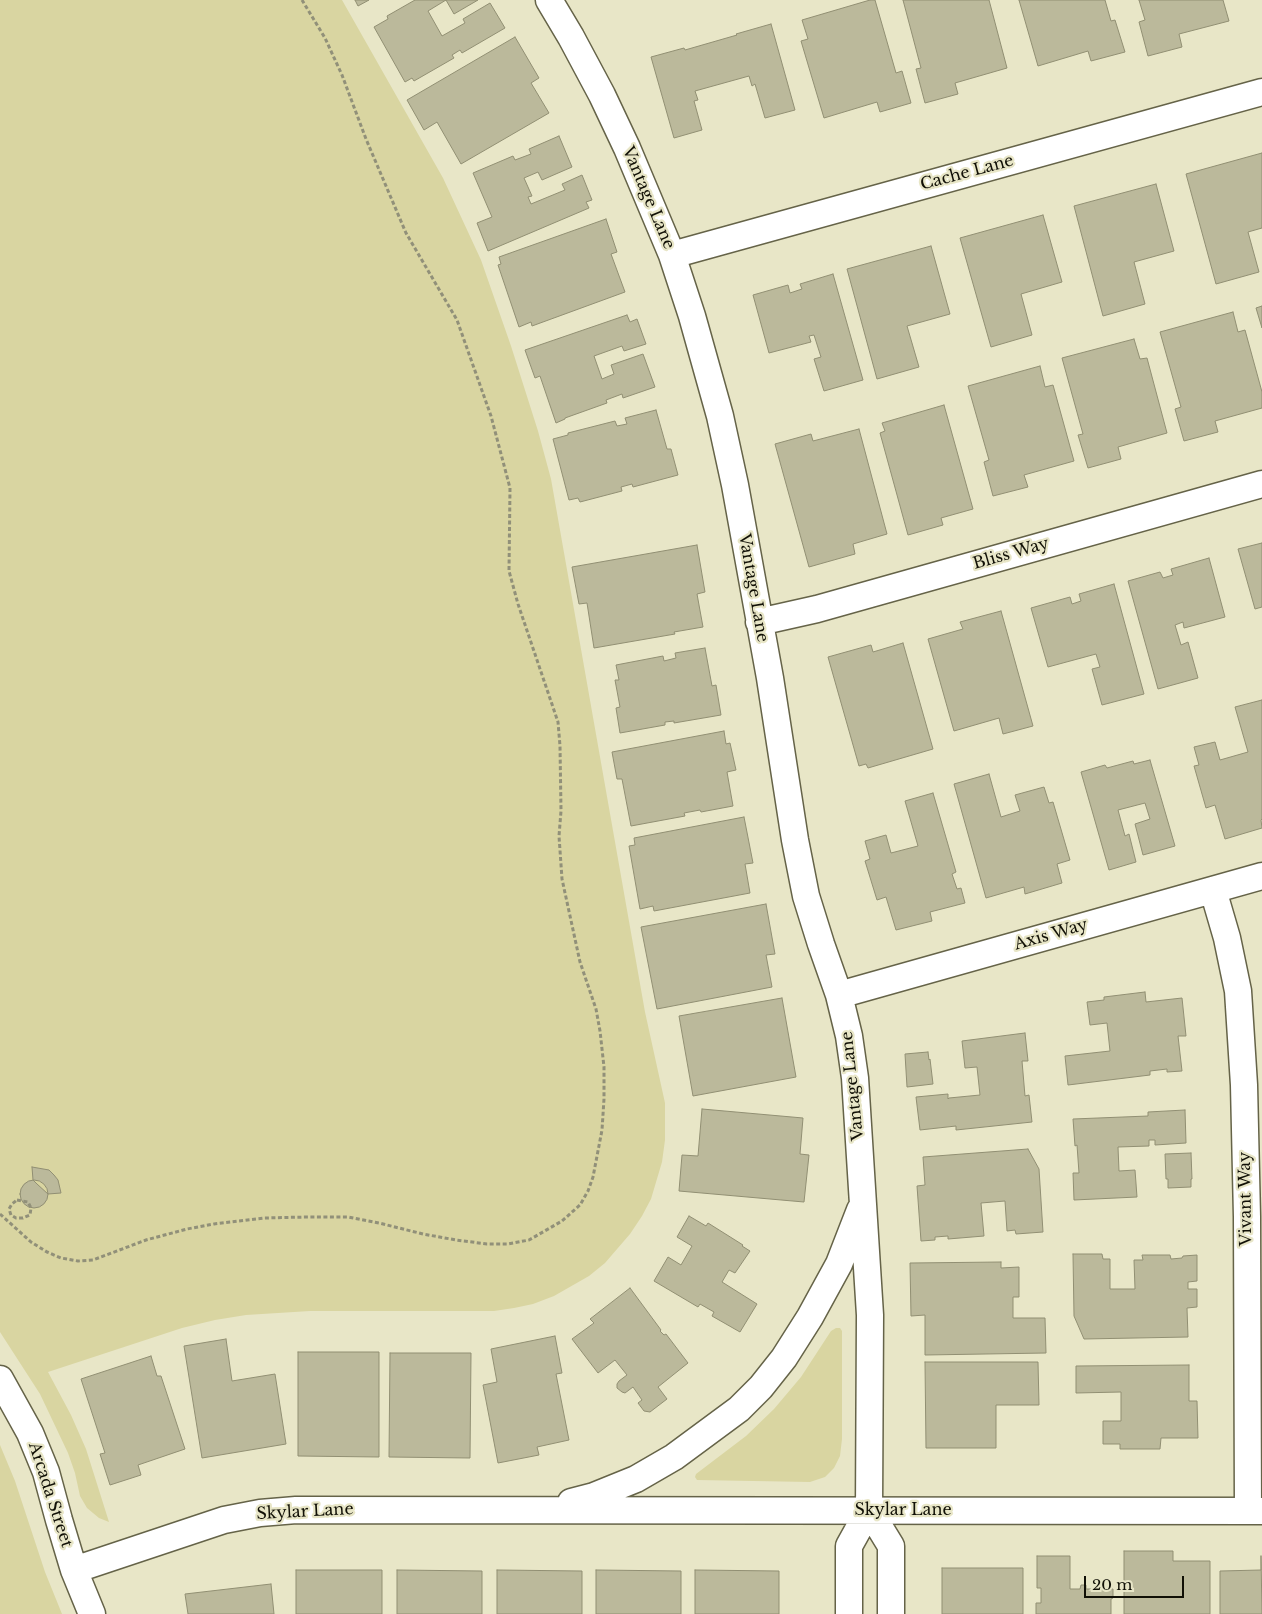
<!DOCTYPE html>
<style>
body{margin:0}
#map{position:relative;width:1262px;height:1614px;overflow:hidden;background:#e8e6c7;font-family:"Libre Baskerville",serif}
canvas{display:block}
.scale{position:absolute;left:1084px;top:1576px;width:100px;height:22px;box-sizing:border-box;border:2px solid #111006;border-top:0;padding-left:6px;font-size:15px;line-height:18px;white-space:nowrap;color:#111006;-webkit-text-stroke:4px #e8e6c7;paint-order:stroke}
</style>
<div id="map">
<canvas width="1262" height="1614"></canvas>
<div class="scale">20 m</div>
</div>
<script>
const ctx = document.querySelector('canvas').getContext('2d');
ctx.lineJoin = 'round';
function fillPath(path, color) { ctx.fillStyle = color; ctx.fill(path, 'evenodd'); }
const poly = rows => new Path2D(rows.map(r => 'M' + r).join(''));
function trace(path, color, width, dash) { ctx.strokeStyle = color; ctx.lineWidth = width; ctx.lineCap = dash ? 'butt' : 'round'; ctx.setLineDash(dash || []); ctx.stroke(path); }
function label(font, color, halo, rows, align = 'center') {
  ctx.font = font + ' "Libre Baskerville",serif'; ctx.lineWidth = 4.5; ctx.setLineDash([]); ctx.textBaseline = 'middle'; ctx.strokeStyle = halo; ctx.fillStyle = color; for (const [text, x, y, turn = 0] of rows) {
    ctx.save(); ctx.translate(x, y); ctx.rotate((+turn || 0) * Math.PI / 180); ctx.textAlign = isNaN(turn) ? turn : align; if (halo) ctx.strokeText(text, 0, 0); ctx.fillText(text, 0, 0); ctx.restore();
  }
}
const green = poly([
 [0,0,342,0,443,178,481,260,511,346,538,431,551,479,645,1012,665,1103,665,1140,662,1162,651,1199,642,1216,630,1234,605,1263,589,1276,554,1296,533,1304,514,1308,494,1311,310,1311,246,1315,215,1320,182,1328,48,1372,71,1415,86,1449,109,1522,99,1518,87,1508,80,1496,75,1473,68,1453,40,1394,0,1332],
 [836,1328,840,1328,842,1331,842,1439,840,1456,834,1468,825,1477,810,1482,697,1480,695,1477,696,1474,746,1436,774,1409,801,1377,831,1331],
 [0,1445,15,1481,45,1572,62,1614,0,1614]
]);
const building = poly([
 [355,0,369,0,358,6,355,0],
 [415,0,446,0,428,11,442,36,465,23,463,19,490,3,505,28,462,53,460,50,452,55,454,58,414,81,412,78,405,82,374,27,388,19,387,16,415,0],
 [446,0,478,0,454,14,446,0],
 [870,0,875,0,896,73,902,71,911,103,880,112,877,102,824,118,801,41,808,39,802,20,870,0],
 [903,0,989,0,1007,68,955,83,958,94,925,103,916,69,921,68,903,0],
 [1019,0,1105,0,1111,21,1115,20,1125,52,1091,61,1088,51,1038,66,1019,0],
 [1139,0,1223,0,1229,21,1179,34,1182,47,1148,56,1139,22,1145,20,1139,0],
 [771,24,795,110,765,118,755,84,752,86,749,76,695,91,698,100,694,101,702,130,674,138,651,57,684,48,685,50,737,35,736,34,771,24],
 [515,37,539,78,531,83,549,113,461,164,437,122,424,130,407,100,515,37],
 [559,136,572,167,542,180,538,172,524,178,532,196,528,197,531,204,565,190,562,184,582,175,592,200,586,202,589,208,488,251,477,223,492,217,473,173,513,156,515,160,531,154,529,149,559,136],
 [1262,153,1262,228,1248,232,1259,272,1216,284,1186,174,1262,153],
 [1156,184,1174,251,1134,262,1145,304,1103,316,1074,206,1156,184],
 [1043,215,1062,282,1021,294,1032,335,991,347,960,238,1043,215],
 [606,219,617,252,611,254,625,292,532,326,531,322,519,327,498,265,501,264,499,257,606,219],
 [931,246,950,314,907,326,919,367,877,379,847,269,931,246],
 [833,274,863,380,824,391,814,359,821,357,814,335,809,336,811,342,769,353,753,295,788,285,790,293,802,289,800,284,833,274],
 [1262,306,1262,328,1256,308,1262,306],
 [1233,312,1238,332,1245,330,1262,392,1262,408,1215,421,1218,432,1184,441,1175,409,1181,407,1160,332,1233,312],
 [627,315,630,322,637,319,646,344,624,351,622,346,594,356,602,379,614,374,611,365,643,354,655,387,623,398,622,394,606,400,607,403,565,418,565,419,556,423,540,376,535,378,525,350,627,315],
 [1134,339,1140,359,1147,358,1167,433,1118,447,1121,459,1088,468,1078,435,1083,434,1062,358,1134,339],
 [1040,366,1045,387,1053,385,1074,461,1024,475,1028,487,993,496,984,462,989,460,968,386,1040,366],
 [944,405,973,509,941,518,943,525,908,535,880,433,885,431,882,423,944,405],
 [656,410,667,449,671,449,678,475,633,487,632,484,621,487,622,491,580,502,578,498,569,500,553,439,568,435,568,433,615,421,617,426,627,424,625,418,656,410],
 [859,429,887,534,853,544,855,554,809,567,775,444,811,434,813,441,859,429],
 [1262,543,1262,607,1255,609,1238,549,1262,543],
 [697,545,705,592,697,594,703,627,674,632,675,634,594,648,587,603,579,604,572,567,697,545],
 [1209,558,1225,617,1184,628,1183,622,1175,625,1181,645,1188,642,1198,678,1158,689,1128,581,1160,572,1163,578,1173,575,1171,569,1209,558],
 [1114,584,1144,694,1102,705,1092,669,1100,667,1096,654,1048,667,1031,608,1070,597,1072,604,1081,601,1079,594,1114,584],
 [1001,611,1033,726,1003,734,999,718,954,731,928,639,963,629,960,622,1001,611],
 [903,643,933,749,868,768,866,764,859,766,828,657,871,645,873,652,903,643],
 [705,648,712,686,716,685,721,715,674,723,674,721,665,722,665,725,620,733,616,708,620,707,615,680,619,680,616,665,663,656,664,661,676,658,675,653,705,648],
 [1262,700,1262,819,1261,820,1262,828,1225,839,1215,805,1206,808,1194,766,1199,765,1194,747,1215,742,1220,760,1248,752,1235,707,1262,700],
 [724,731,726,744,730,743,736,770,727,772,733,806,701,812,700,810,684,813,685,816,631,826,622,779,617,779,612,752,724,731],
 [1150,760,1175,846,1143,855,1135,824,1150,819,1145,803,1118,810,1125,836,1129,834,1136,862,1109,870,1081,772,1105,765,1107,768,1133,761,1134,764,1150,760],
 [989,774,1001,817,1020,811,1015,795,1044,787,1049,803,1053,802,1070,860,1057,864,1062,883,1025,894,1024,887,986,898,954,784,989,774],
 [933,793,956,872,952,874,957,889,961,888,965,903,930,912,932,921,896,930,886,897,877,900,865,861,870,859,865,841,886,835,891,853,918,846,905,801,933,793],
 [744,817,753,863,745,864,750,893,654,911,653,906,640,909,629,846,635,845,634,838,744,817],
 [766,904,775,954,766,955,772,987,657,1009,641,927,766,904],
 [1145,992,1146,1002,1182,998,1186,1036,1178,1036,1182,1071,1167,1072,1167,1069,1150,1071,1150,1075,1068,1085,1065,1056,1110,1051,1107,1023,1090,1025,1087,1002,1104,1000,1104,997,1145,992],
 [782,998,796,1077,693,1096,679,1016,782,998],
 [1025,1033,1028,1061,1022,1061,1025,1096,1029,1095,1032,1122,956,1130,956,1126,920,1130,916,1097,948,1094,948,1099,949,1098,980,1095,977,1067,965,1068,962,1041,1025,1033],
 [928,1052,929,1060,930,1059,933,1084,907,1087,905,1054,928,1052],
 [702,1109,803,1118,800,1154,809,1155,804,1202,679,1191,682,1155,698,1156,702,1109],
 [1185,1110,1186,1143,1155,1145,1155,1140,1149,1140,1149,1146,1118,1147,1119,1171,1135,1170,1137,1197,1074,1200,1073,1173,1079,1173,1077,1145,1075,1146,1073,1119,1148,1116,1148,1112,1185,1110],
 [1028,1149,1039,1169,1043,1232,1016,1234,1015,1230,1007,1231,1005,1201,981,1203,984,1236,948,1239,948,1236,935,1237,935,1240,921,1241,917,1186,925,1185,923,1157,1028,1149],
 [1191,1153,1192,1179,1191,1179,1191,1187,1168,1188,1168,1179,1166,1179,1165,1154,1191,1153],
 [32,1167,49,1170,54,1175,58,1180,61,1193,48,1194,37,1184,33,1180,32,1167],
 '20 1194a14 14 0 1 1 28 0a14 14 0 1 1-28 0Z',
 [689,1216,706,1226,708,1223,743,1245,742,1246,750,1251,735,1273,729,1270,722,1282,757,1304,740,1332,712,1316,714,1312,700,1304,698,1307,654,1281,668,1257,681,1265,692,1246,677,1237,689,1216],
 [1073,1254,1102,1254,1103,1259,1110,1259,1110,1289,1135,1289,1134,1260,1143,1260,1142,1255,1170,1255,1171,1259,1182,1258,1183,1256,1197,1255,1197,1281,1188,1282,1188,1289,1197,1289,1197,1307,1187,1308,1188,1337,1084,1339,1074,1316,1073,1254],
 [1001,1262,1001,1268,1019,1267,1019,1297,1013,1297,1013,1318,1045,1318,1046,1353,925,1355,925,1315,911,1316,910,1263,1001,1262],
 [630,1288,661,1330,660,1331,664,1335,666,1334,688,1363,658,1387,667,1399,650,1412,644,1411,638,1403,642,1400,633,1387,625,1393,622,1392,617,1388,617,1384,619,1381,627,1375,615,1360,598,1373,572,1339,594,1323,590,1319,630,1288],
 [555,1336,562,1373,556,1374,569,1440,537,1447,539,1455,498,1463,483,1385,497,1382,491,1349,555,1336],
 [226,1339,232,1381,275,1374,286,1444,202,1458,184,1346,226,1339],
 [298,1352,379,1352,379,1457,298,1456,298,1352],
 [390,1353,471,1353,470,1458,389,1457,390,1353],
 [151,1356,157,1376,161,1376,185,1449,138,1465,141,1475,110,1485,100,1454,105,1453,81,1379,151,1356],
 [925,1362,1038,1362,1039,1405,996,1405,996,1448,926,1448,925,1362],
 [1189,1365,1189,1401,1197,1401,1198,1438,1161,1438,1160,1449,1120,1449,1120,1444,1103,1444,1103,1421,1121,1421,1121,1392,1076,1393,1076,1366,1189,1365],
 [1124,1551,1173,1551,1173,1561,1210,1561,1210,1614,1124,1614,1124,1551],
 [1037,1556,1070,1556,1070,1589,1080,1589,1081,1585,1086,1585,1086,1589,1113,1589,1113,1598,1111,1599,1111,1614,1036,1614,1036,1603,1041,1603,1041,1588,1037,1588,1037,1556],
 [1261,1556,1262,1614,1220,1614,1220,1571,1261,1570,1261,1556],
 [942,1568,1023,1568,1023,1614,942,1614,942,1568],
 [296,1570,382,1570,382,1614,296,1614,296,1570],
 [397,1570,482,1571,482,1614,397,1614,397,1570],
 [497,1570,582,1571,582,1614,497,1614,497,1570],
 [596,1570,681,1571,681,1614,596,1614,596,1570],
 [695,1570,779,1571,779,1614,695,1614,695,1570],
 [271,1584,274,1614,188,1614,185,1594,271,1584]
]);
const path = poly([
 [17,1200,28,1202,31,1208,30,1215,23,1218,16,1218,11,1215,9,1209,12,1204,17,1200],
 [0,1214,31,1242,47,1252,61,1258,78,1261,93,1260,146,1240,187,1229,214,1224,264,1218,307,1217,348,1217,379,1223,423,1234,456,1240,487,1244,508,1244,529,1240,562,1221,580,1205,588,1191,593,1177,602,1130,604,1099,604,1067,600,1031,596,1009,580,962,562,879,559,836,561,811,560,746,558,722,518,604,509,571,510,488,491,416,457,320,406,233,366,139,342,75,325,38,302,0]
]);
const street = poly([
 [549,0,571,37,602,95,627,148,672,255,692,316,720,416,735,485,770,678,795,840,806,896,821,944,839,995,849,1036,855,1078,870,1315,869,1510,849,1546,849,1614],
 [672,255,1262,92],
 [759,622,817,609,1262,484],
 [1213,890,1227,938,1238,991,1244,1085,1247,1217,1248,1511],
 [839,995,1262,876],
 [0,1379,30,1433,46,1472,59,1520,74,1570,92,1614],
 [571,1502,594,1496,636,1479,674,1457,739,1409,761,1387,784,1358,810,1317,839,1264,860,1210],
 [869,1510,891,1546,891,1614],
 [74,1570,224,1520,260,1513,296,1510,1262,1511]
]);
const streetNames = [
 ["Cache Lane",967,173,-15],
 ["Vantage Lane",648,198,67],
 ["Bliss Way",1011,554,-16],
 ["Vantage Lane",753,588,80],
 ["Axis Way",1051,935,-16],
 ["Vantage Lane",853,1086,-96],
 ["Vivant Way",1246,1199,-91],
 ["Arcada Street",50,1495,72],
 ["Skylar Lane",903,1510],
 ["Skylar Lane",305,1512,-3]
];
fillPath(green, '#d9d5a1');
fillPath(building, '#bbb99b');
trace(building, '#918f73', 1);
trace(street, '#656348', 29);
trace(path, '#919079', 3, [4, 2.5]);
trace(street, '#fff', 26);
label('16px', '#111006', '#e8e6c7', streetNames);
</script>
